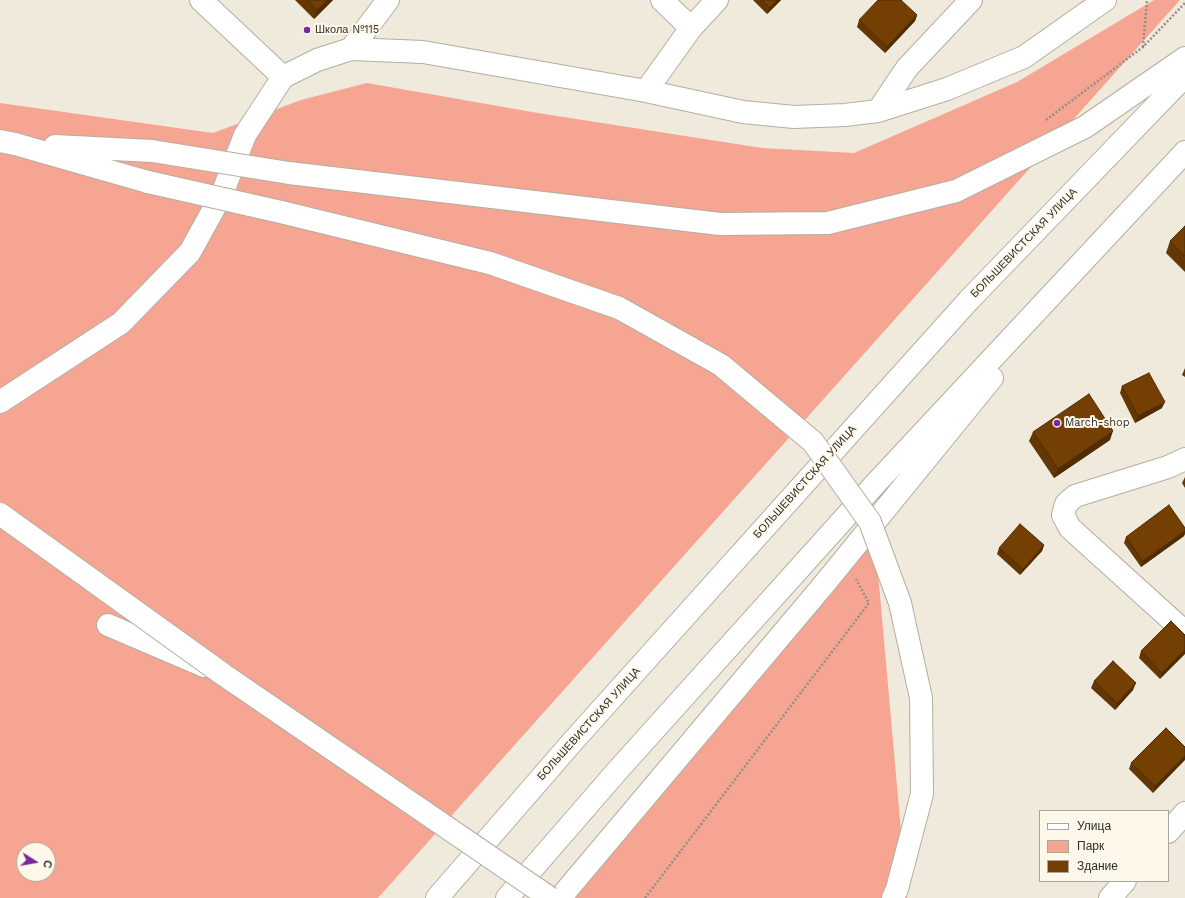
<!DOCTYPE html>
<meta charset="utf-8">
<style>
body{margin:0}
#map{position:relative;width:1185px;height:898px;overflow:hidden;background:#f0eadd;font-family:"Work Sans",sans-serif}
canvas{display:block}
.legend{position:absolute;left:1039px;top:810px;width:130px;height:72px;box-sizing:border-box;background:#fef8ea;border:1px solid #aaa69c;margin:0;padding:5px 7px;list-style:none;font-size:12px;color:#2d2b26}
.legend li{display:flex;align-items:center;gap:8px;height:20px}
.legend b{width:20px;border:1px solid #aaa69c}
.north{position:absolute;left:16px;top:842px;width:40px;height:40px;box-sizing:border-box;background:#fef8ea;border:1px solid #aaa69c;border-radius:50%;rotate:101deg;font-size:11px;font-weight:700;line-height:16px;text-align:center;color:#2d2b26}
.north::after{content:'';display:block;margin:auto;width:14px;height:18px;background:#7b299a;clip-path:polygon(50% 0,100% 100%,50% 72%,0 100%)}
</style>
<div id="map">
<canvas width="1185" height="898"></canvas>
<ul class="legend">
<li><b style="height:5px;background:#fff"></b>Улица</li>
<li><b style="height:11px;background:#f6a592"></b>Парк</li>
<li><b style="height:11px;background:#733f03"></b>Здание</li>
</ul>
<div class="north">С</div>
</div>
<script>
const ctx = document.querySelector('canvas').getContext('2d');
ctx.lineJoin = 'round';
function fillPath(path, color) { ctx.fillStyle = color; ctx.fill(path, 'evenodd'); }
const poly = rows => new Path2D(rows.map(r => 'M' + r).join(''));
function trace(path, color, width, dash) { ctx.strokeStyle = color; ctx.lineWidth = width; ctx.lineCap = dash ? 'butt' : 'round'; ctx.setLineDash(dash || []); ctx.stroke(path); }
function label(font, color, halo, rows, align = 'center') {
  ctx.font = font + ' "Work Sans",sans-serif'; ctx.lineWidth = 4; ctx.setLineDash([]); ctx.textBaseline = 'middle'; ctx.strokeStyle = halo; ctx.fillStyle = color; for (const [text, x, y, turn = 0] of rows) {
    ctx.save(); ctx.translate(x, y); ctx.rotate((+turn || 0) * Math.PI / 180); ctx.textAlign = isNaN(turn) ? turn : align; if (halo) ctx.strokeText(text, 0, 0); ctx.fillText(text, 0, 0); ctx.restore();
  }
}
const green = poly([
 [1154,0,1180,0,378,898,0,898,0,103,213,133,301,100,367,83,538,113,762,148,854,153,1017,82],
 [24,850,48,850,48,874,24,874],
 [874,528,907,898,548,898]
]);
const path = poly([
 [1143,47,1147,0],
 [1046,120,1143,47,1185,3],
 [645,898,869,603,856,579]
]);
const minor = poly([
 [201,0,283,77],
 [662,0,691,28],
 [351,49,388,0],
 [646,91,691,28,717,0],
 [878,111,907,68,971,0],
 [0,402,121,323,190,252,222,194,245,135,283,77,317,60,351,49,423,52,646,91,743,112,794,117,845,115,878,111,947,89,1024,57,1105,0],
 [1185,459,1168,467,1075,496,1066,504,1063,515,1070,528,1185,632],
 [108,625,204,666],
 [1168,832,1185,813],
 [1110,898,1125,881]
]);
const major = poly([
 [0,141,15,144]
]);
const highway = poly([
 [15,144,148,182],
 [55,146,152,151],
 [289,173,720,224,828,223,956,191,1085,127,1185,58],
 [281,212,490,263],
 [437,898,574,740,969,300,1185,76],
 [507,898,618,770,877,482,1185,152],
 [560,898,826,582,992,378],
 [893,898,897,889,922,794,921,698]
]);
const highwayBridge = poly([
 [152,151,289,173],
 [148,182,281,212],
 [490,263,619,308,721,365,813,442,870,522,900,603,921,698],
 [0,514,224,675,550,898]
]);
const wall = poly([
 [295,0,333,0,314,19],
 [753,0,781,0,767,14],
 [917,15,915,21,885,53,857,27,859,20],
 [1185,226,1185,272,1166,253,1170,241],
 [1185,368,1185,377,1182,375],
 [1122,386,1162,408,1135,423,1120,393],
 [1033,432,1110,440,1054,478,1029,441],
 [1185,477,1185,488,1182,483],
 [1185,528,1185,534,1184,536,1141,567,1124,543,1126,537],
 [1044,545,1042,551,1020,575,997,554,999,548],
 [1185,635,1160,679,1139,658,1141,651],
 [1094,681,1133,690,1115,710,1091,688],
 [1185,747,1153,793,1129,769,1131,763]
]);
const shadedWall = poly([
 [327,0,333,0,314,19,317,10],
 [777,0,781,0,767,14,770,8],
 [917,15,915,21,885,53,887,47],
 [1165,402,1162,408,1135,423,1138,416],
 [1113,431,1110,440,1054,478,1058,469],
 [1185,531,1184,536,1141,567,1143,561],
 [1044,545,1042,551,1020,575,1023,569],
 [1185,650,1185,654,1160,679,1162,673],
 [1136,683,1133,690,1115,710,1117,703],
 [1185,756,1185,760,1153,793,1155,786]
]);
const building = poly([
 [308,0,327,0,317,10,308,0],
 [762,0,777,0,770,8,762,0],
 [878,0,901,0,917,15,887,47,859,20,878,0],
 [1185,226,1185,256,1170,241,1185,226],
 [1149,373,1165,402,1138,416,1122,386,1149,373],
 [1089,394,1113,431,1058,469,1033,432,1089,394],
 [1169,505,1185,528,1185,531,1143,561,1126,537,1169,505],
 [1020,524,1044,545,1023,569,999,548,1020,524],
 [1171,621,1185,635,1185,650,1162,673,1141,651,1171,621],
 [1113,661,1136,683,1117,703,1094,681,1113,661],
 [1166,728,1185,747,1185,756,1155,786,1131,763,1166,728]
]);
const markers = [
 [307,30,4,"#7b299a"],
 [1057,423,4,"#7b299a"]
];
const poiNames = [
 ["Школа №115",315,30],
 ["March-shop",1065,423]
];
const streetNames = [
 ["БОЛЬШЕВИСТСКАЯ УЛИЦА",1024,243,-46],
 ["БОЛЬШЕВИСТСКАЯ УЛИЦА",805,482,-48],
 ["БОЛЬШЕВИСТСКАЯ УЛИЦА",589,724,-48]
];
fillPath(green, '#f6a592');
trace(minor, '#b3aea1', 24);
trace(major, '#b3aea1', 24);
trace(highway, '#b3aea1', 24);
trace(path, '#938f86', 2.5, [2, 2]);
trace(minor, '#fff', 22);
trace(major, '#fff', 22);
trace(highway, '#fff', 22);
trace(highwayBridge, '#b3aea1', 24, []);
trace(highwayBridge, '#fff', 22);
fillPath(wall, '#633603');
fillPath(shadedWall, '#502c02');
fillPath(building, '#733f03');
trace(building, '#502c02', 1);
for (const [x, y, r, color] of markers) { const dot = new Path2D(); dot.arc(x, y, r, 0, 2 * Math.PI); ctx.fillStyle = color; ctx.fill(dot); trace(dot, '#fef8ea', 1.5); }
label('11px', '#2d2b26', '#fef8ea', poiNames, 'left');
label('11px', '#2d2b26', '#fef8ea', streetNames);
</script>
